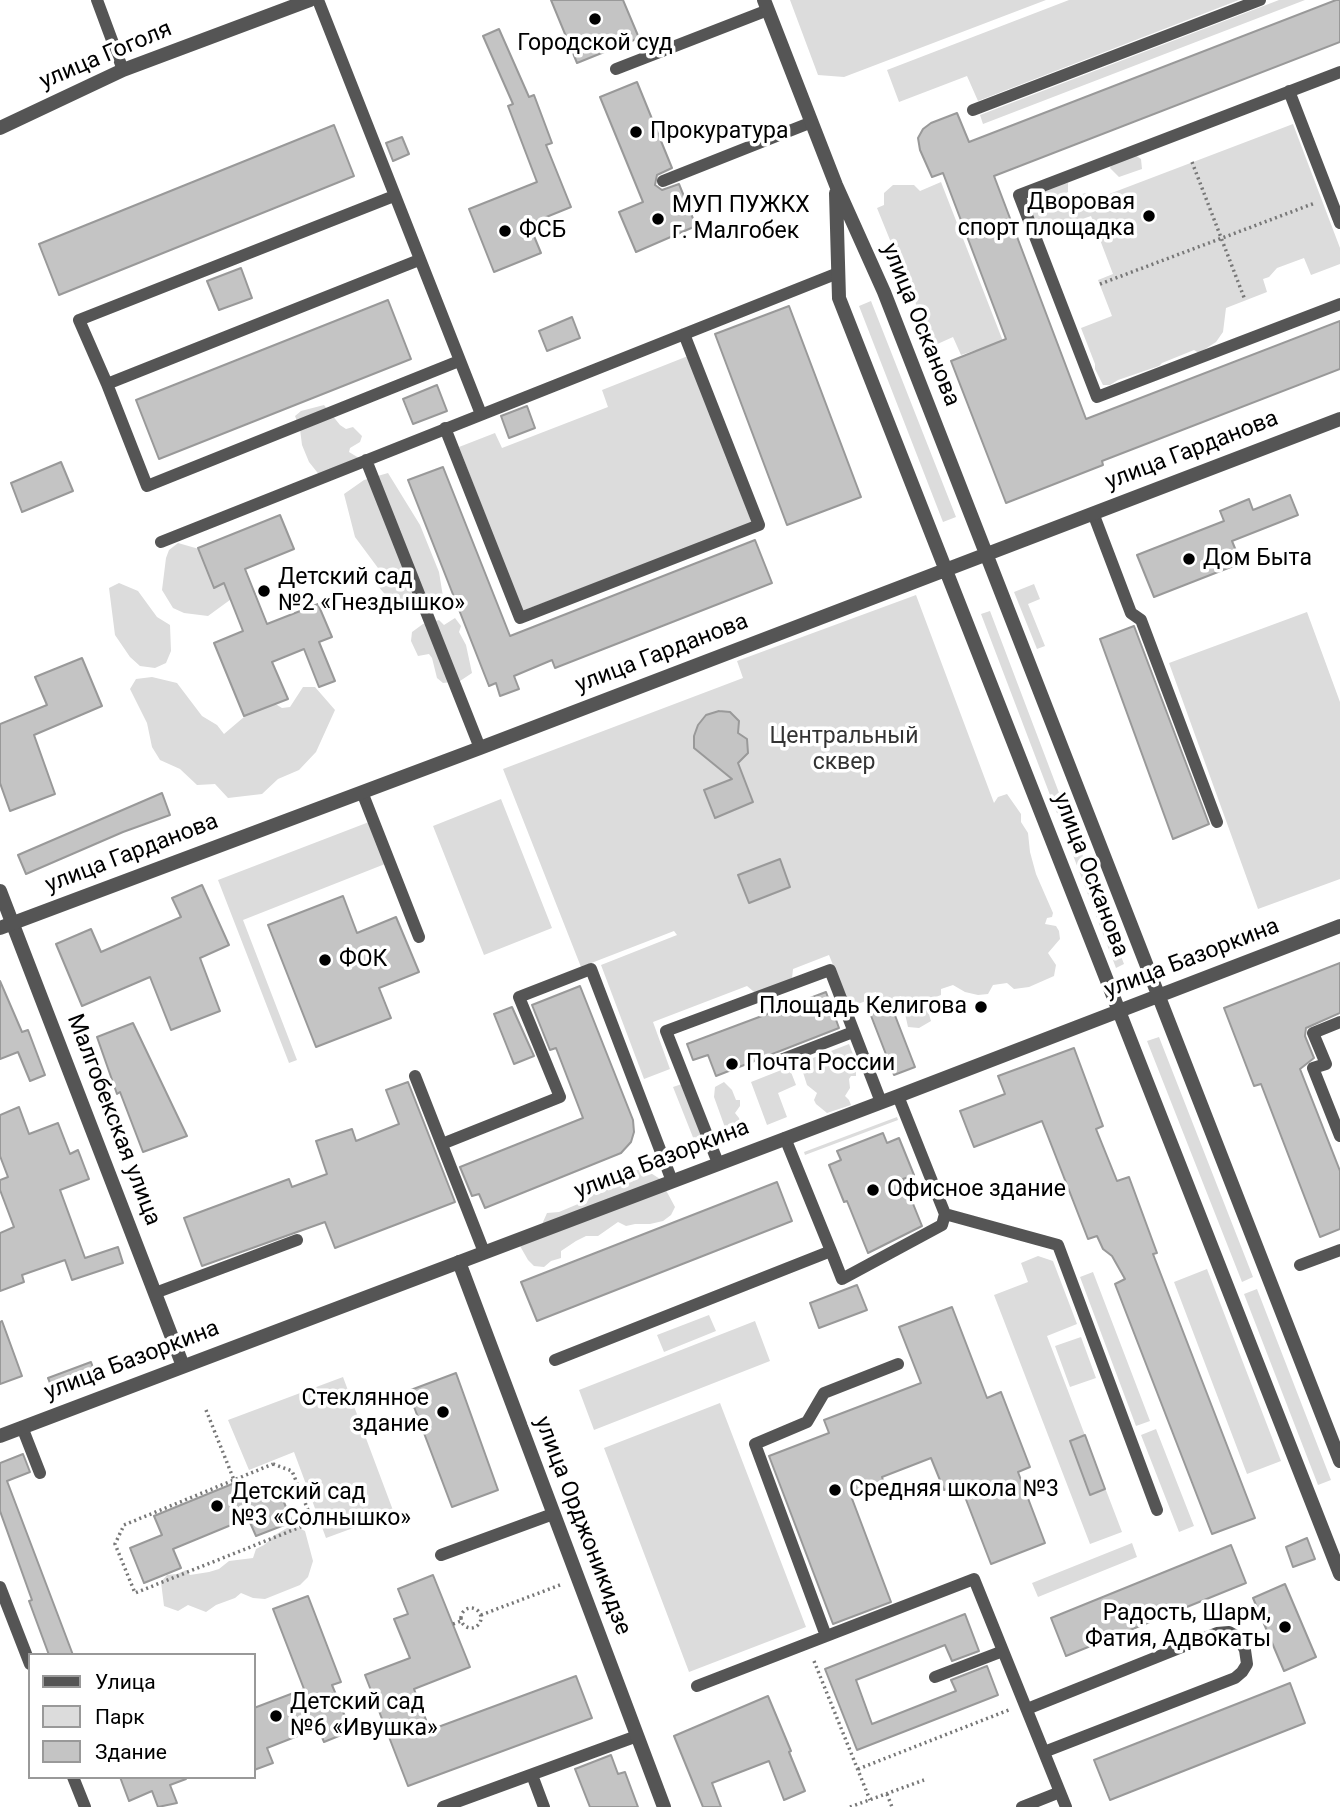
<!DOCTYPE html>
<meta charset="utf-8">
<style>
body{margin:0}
#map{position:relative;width:1340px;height:1807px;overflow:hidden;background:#fff;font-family:Roboto,sans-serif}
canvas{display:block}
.legend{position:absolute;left:28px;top:1653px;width:228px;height:126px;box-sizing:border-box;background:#fff;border:2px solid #999;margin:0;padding:9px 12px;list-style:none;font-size:21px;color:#000}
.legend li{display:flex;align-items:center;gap:14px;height:35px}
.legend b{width:35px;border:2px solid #999}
</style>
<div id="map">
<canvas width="1340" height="1807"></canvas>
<ul class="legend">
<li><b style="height:9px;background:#555"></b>Улица</li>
<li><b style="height:19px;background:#dcdcdc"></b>Парк</li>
<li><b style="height:19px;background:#c4c4c4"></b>Здание</li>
</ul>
</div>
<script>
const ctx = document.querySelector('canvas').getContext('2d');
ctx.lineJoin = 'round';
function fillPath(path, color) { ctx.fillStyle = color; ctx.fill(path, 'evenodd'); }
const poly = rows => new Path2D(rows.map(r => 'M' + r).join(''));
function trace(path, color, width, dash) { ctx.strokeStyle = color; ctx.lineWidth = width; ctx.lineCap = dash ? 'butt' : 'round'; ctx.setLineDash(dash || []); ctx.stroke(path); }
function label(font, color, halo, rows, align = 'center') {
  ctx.font = font + ' Roboto,sans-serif'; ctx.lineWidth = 7; ctx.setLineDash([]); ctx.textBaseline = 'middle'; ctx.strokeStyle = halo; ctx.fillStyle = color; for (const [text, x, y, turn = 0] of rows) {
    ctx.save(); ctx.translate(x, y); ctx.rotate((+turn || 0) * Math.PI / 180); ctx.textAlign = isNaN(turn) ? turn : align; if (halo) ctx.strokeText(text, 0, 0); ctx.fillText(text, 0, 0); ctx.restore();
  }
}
const green = poly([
 [790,0,1046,0,844,77,818,75],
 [1069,0,1239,0,978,101,967,76,899,102,887,70],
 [1279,0,1305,0,983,124,980,115],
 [1293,124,1340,248,1340,264,1311,275,1304,258,1277,268,1269,277,1263,279,1267,292,1226,308,1223,332,1216,342,1199,353,1194,350,1162,363,1159,366,1118,380,1110,385,1103,385,1095,369,1095,364,1081,328,1112,316,1098,280,1113,274,1091,216,1068,224,1062,229,1040,236,1029,210,1030,200,1049,185,1068,183,1068,192,1057,198,1058,203,1085,193,1096,199],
 [1135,155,1141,159,1142,169,1119,177,1110,168,1112,163],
 [941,182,1043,444,976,350,961,355,953,337,933,346,877,208,884,205,884,193,893,185,914,185,920,191],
 [871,301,956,517,943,522,859,306],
 [688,356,752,523,522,611,459,447,495,433,502,448,608,407,602,390],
 [324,405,340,425,346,429,353,427,362,436,360,442,350,448,349,452,359,458,325,482,309,462,302,445,300,429,295,416,301,411],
 [388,473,420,525,439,572,445,609,434,611,416,602,412,605,400,605,388,598,378,586,378,568,355,537,344,494,364,480],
 [178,543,206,551,228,582,234,597,208,616,184,613,173,608,162,590,166,558,169,550],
 [119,583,138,591,157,617,170,625,171,651,166,663,155,668,140,666,130,657,115,635,109,588],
 [1034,584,1040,599,1028,604,1045,646,1037,649,1014,592],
 [916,595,994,803,998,797,1007,794,1021,814,1021,822,1028,833,1030,852,1036,874,1053,913,1052,917,1047,918,1045,924,1056,926,1059,931,1060,939,1048,953,1056,965,1054,976,1029,987,1014,989,1007,983,993,985,988,994,978,995,965,992,953,985,941,989,941,995,925,1001,931,1021,919,1028,908,1027,901,996,880,1004,876,992,870,993,871,999,850,1007,829,955,793,969,792,978,759,996,747,986,653,1022,670,1069,644,1079,601,965,677,935,674,931,581,967,503,769,743,678,737,661],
 [990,611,1124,964,1116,968,981,614],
 [1307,612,1340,702,1340,879,1258,909,1169,663],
 [455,618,461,626,459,632,466,645,472,673,460,681,443,683,437,678,432,658,429,654,418,656,411,641,412,632,423,624,439,620,444,625],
 [152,677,177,683,202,716,217,725,224,734,251,711,261,695,282,708,290,707,303,687,315,687,335,710,316,752,299,770,278,779,262,794,228,798,215,784,197,785,180,769,160,760,152,747,147,723,130,689,136,679],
 [501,799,552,928,484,955,433,826],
 [369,822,385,864,243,920,297,1060,289,1063,218,880],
 [1159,1037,1253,1277,1242,1282,1147,1041],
 [849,1044,856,1062,850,1065,856,1070,856,1076,851,1076,849,1079,850,1088,845,1096,849,1100,851,1105,827,1113,816,1104,814,1100,817,1093,807,1085,800,1063],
 [789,1067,796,1085,778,1093,787,1117,767,1125,751,1082],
 [724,1082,732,1090,736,1100,740,1100,740,1106,735,1113,739,1118,741,1125,730,1135,727,1133,714,1097,715,1087],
 [682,1084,707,1146,698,1150,673,1087],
 [897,1117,898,1120,805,1155,804,1152],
 [636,1170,646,1170,660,1179,675,1207,671,1215,663,1221,650,1224,635,1224,626,1226,618,1222,598,1236,586,1236,576,1241,561,1251,561,1258,551,1261,544,1267,534,1266,528,1260,520,1246,539,1231,547,1213,559,1212,578,1204,586,1204,592,1192,600,1184],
 [1038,1256,1053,1261,1077,1324,1047,1336,1122,1532,1090,1544,994,1295,1028,1282,1021,1263],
 [1207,1269,1281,1461,1247,1474,1174,1282],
 [1093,1272,1150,1421,1136,1426,1080,1277],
 [1257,1289,1331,1480,1318,1485,1244,1294],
 [709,1315,716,1331,664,1352,657,1335],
 [755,1321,770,1361,594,1430,579,1390],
 [1081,1337,1096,1378,1070,1387,1055,1346],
 [343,1377,394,1513,326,1538,294,1452,249,1470,228,1420],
 [720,1403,806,1627,689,1672,604,1448],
 [1156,1429,1194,1526,1179,1532,1141,1435],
 [297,1527,305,1531,313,1561,308,1577,300,1585,265,1599,253,1598,241,1593,235,1598,216,1605,206,1612,188,1605,178,1611,164,1606,161,1582,167,1575,177,1574,186,1570,190,1575,209,1572,219,1569,229,1561,253,1558,256,1549,264,1545,275,1535,287,1528],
 [1132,1543,1137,1557,1038,1597,1032,1583]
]);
const building = poly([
 [551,0,623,0,639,38,577,63,551,0],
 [1336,0,1340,0,1340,42,994,176,1086,419,1340,321,1340,369,1102,461,1103,465,1006,503,951,361,1006,339,943,173,932,177,920,150,918,138,923,129,931,123,957,113,969,142,1336,0],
 [499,29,529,97,534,95,552,143,546,145,571,207,529,224,541,253,494,272,469,209,537,182,508,106,513,104,483,36,499,29],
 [637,82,672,168,657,175,655,185,662,190,679,184,696,226,636,252,619,212,643,202,600,97,637,82],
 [334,125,354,176,59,295,39,244,334,125],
 [402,137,409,154,393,161,386,143,402,137],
 [241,268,252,298,219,310,207,281,241,268],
 [388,300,411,359,159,459,136,400,388,300],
 [789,306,861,497,787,525,715,334,789,306],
 [572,317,580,338,547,351,539,331,572,317],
 [437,385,447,411,413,424,403,399,437,385],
 [527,406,535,428,509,438,501,416,527,406],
 [61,462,73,491,22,512,11,483,61,462],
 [443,467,510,636,755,540,772,583,555,668,552,660,514,676,519,689,500,696,496,683,489,686,408,480,443,467],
 [1290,495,1298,515,1232,541,1241,563,1154,597,1137,555,1224,521,1220,511,1249,499,1253,510,1290,495],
 [280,515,294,549,245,569,267,624,318,604,332,637,319,642,335,681,319,687,304,649,272,662,288,699,244,716,214,643,243,631,224,583,214,588,198,548,280,515],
 [1134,626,1209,824,1173,839,1100,639,1134,626],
 [82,658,102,706,34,735,55,794,10,811,0,783,0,724,47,705,35,677,82,658],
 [719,711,730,712,739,721,738,733,747,739,748,753,738,763,753,802,715,818,704,790,732,779,694,748,694,736,698,725,706,715,719,711],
 [162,793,170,815,123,832,26,874,18,855,162,793],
 [780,859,790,887,749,903,738,875,780,859],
 [202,885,229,945,200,958,220,1011,171,1030,150,977,82,1006,56,944,91,929,101,952,181,917,172,898,202,885],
 [343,896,357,933,396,917,419,972,379,988,391,1018,316,1047,268,925,343,896],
 [1340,963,1340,1013,1306,1028,1305,1036,1314,1058,1300,1069,1340,1171,1340,1229,1320,1237,1261,1084,1254,1086,1224,1008,1340,963],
 [0,981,22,1032,28,1030,45,1075,30,1081,18,1052,0,1059,0,981],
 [580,986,633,1120,634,1132,631,1142,621,1153,485,1208,479,1194,472,1196,460,1167,583,1118,556,1048,550,1050,532,1005,580,986],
 [826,992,839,1028,716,1076,708,1055,693,1060,687,1044,826,992],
 [889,1000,915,1067,894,1075,868,1008,889,1000],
 [512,1007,534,1056,514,1064,494,1014,512,1007],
 [133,1023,187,1136,143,1152,120,1092,117,1094,97,1037,133,1023],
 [1074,1048,1103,1126,1096,1129,1117,1181,1129,1177,1157,1253,1153,1254,1255,1518,1212,1534,1115,1284,1125,1279,1112,1256,1103,1249,1097,1236,1088,1239,1042,1121,974,1147,960,1111,1005,1094,998,1076,1074,1048],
 [408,1082,455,1202,335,1248,325,1222,202,1266,184,1218,289,1179,292,1187,327,1174,316,1141,352,1129,356,1141,399,1124,386,1090,408,1082],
 [19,1107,29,1134,58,1123,70,1154,78,1150,89,1179,60,1190,85,1258,118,1247,123,1263,72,1280,65,1260,22,1275,24,1282,0,1291,0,1233,14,1227,0,1190,0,1180,8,1177,0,1156,0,1115,19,1107],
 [883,1133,887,1143,899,1138,914,1175,903,1179,922,1226,868,1253,847,1201,844,1202,829,1165,841,1160,837,1151,883,1133],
 [777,1182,792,1221,537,1321,521,1282,777,1182],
 [857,1285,867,1310,819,1328,810,1303,857,1285],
 [952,1307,987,1398,1001,1392,1030,1467,1018,1472,1045,1543,991,1564,960,1484,944,1490,931,1458,882,1477,884,1484,851,1496,891,1602,833,1624,769,1456,829,1433,824,1420,921,1383,899,1327,952,1307],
 [2,1321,22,1376,0,1384,0,1322,2,1321],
 [91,1362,97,1379,55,1395,48,1378,91,1362],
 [456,1373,498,1490,452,1507,408,1391,456,1373],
 [1085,1435,1105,1489,1090,1495,1070,1441,1085,1435],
 [23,1454,30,1472,7,1481,73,1655,49,1655,29,1601,32,1600,0,1511,0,1463,23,1454],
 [237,1482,243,1499,277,1485,292,1522,256,1536,248,1518,173,1549,181,1568,144,1583,130,1548,162,1535,154,1516,237,1482],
 [1307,1538,1315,1559,1293,1567,1286,1547,1307,1538],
 [1231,1545,1246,1583,1066,1656,1051,1618,1231,1545],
 [433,1575,470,1667,414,1689,430,1730,576,1676,592,1718,408,1786,365,1675,410,1658,394,1619,408,1614,398,1589,433,1575],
 [1285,1584,1316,1657,1284,1671,1253,1598,1285,1584],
 [308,1596,341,1682,332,1685,351,1731,324,1742,318,1728,267,1748,273,1763,254,1770,254,1708,304,1689,273,1609,308,1596],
 [965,1614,979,1651,952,1661,945,1645,856,1680,872,1724,956,1691,951,1680,987,1666,998,1695,857,1750,825,1669,965,1614],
 [1290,1683,1305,1723,1110,1800,1094,1760,1290,1683],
 [768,1696,791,1751,789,1752,805,1791,784,1800,769,1761,712,1783,721,1807,703,1807,674,1736,768,1696],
 [611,1755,618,1774,625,1772,638,1807,590,1807,575,1769,611,1755],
 [120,1777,186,1777,186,1779,170,1785,177,1803,158,1807,152,1791,129,1801,120,1777]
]);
const path = poly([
 [1192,162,1245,300],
 [1100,284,1315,203],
 [206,1410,234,1480],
 [273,1464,292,1471,313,1522,135,1593,115,1544,124,1525,273,1464],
 '461 1618a10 10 0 1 1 20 0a10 10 0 1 1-20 0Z',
 [481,1615,560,1585],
 [453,1624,461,1621],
 [814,1661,870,1800],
 [858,1769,1009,1710],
 [887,1794,892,1807],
 [850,1807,924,1780]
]);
const service = poly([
 [97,0,123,70],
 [318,0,481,414],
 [616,69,768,10],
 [1340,72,1019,195,1097,397,1340,304],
 [1289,91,1340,223],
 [973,110,1260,0],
 [663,181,812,122],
 [419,260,107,384,147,486,459,361],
 [107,384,79,320,394,196],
 [445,428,520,618,759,525,684,334],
 [366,460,480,748],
 [1093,513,1131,613,1141,620,1217,822],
 [161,542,838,273],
 [362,792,419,937],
 [1340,1022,1313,1033,1326,1064,1313,1068,1340,1136],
 [770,1064,853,1032],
 [415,1076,484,1252],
 [898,1096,945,1214,1058,1245,1157,1510],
 [442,1144,560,1097,519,997,591,969,672,1181],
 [718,1163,666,1031,830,970,881,1102],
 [831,1251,842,1279,942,1225,945,1214],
 [1300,1265,1340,1250],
 [155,1293,297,1240],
 [555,1360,831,1251,785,1138],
 [22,1427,40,1473],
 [441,1555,553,1514],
 [0,1587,30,1664],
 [826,1636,755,1444,807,1422,824,1393,898,1364],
 [935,1677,1003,1651],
 [697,1686,974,1579,1066,1807],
 [1027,1709,1217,1633,1229,1632,1238,1637,1245,1650,1247,1664,1242,1672,1235,1678,1044,1752],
 [532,1775,544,1807],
 [73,1777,85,1807],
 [443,1807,637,1736],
 [1022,1807,1060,1792]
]);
const minor = poly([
 [0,128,123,70,310,0],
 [0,891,183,1366],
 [459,1262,664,1807]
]);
const tertiary = poly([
 [764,0,836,185,884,292,1340,1461],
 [836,193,839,298,1340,1574],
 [0,928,480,748,1340,419],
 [0,1436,898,1096,1340,926]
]);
const markers = [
 [595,19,7,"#000"],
 [636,132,7,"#000"],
 [1149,216,7,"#000"],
 [658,219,7,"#000"],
 [505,231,7,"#000"],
 [1189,559,7,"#000"],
 [264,591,7,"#000"],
 [325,960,7,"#000"],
 [981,1007,7,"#000"],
 [732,1064,7,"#000"],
 [873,1190,7,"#000"],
 [443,1412,7,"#000"],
 [835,1490,7,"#000"],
 [217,1506,7,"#000"],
 [1285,1627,7,"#000"],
 [276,1716,7,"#000"]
];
const poiNames = [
 ["Городской суд",595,44,"center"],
 ["Прокуратура",650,132],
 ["Дворовая",1135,203,"right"],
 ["спорт площадка",1135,229,"right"],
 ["МУП ПУЖКХ",672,206],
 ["г. Малгобек",672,232],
 ["ФСБ",519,231],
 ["Дом Быта",1203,559],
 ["Детский сад",278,578],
 ["№2 «Гнездышко»",278,604],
 ["ФОК",339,960],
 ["Площадь Келигова",967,1007,"right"],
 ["Почта России",746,1064],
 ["Офисное здание",887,1190],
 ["Стеклянное",429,1399,"right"],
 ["здание",429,1425,"right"],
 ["Средняя школа №3",849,1490],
 ["Детский сад",231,1493],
 ["№3 «Солнышко»",231,1519],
 ["Радость, Шарм,",1271,1614,"right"],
 ["Фатия, Адвокаты",1271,1640,"right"],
 ["Детский сад",290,1703],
 ["№6 «Ивушка»",290,1729]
];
const streetNames = [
 ["улица Гоголя",106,56,-23],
 ["улица Осканова",920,325,68],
 ["улица Гарданова",1192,451,-21],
 ["улица Гарданова",662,654,-21],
 ["улица Гарданова",132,854,-21],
 ["улица Осканова",1090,875,69],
 ["улица Базоркина",1192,959,-21],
 ["Малгобекская улица",113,1120,69],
 ["улица Базоркина",662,1160,-21],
 ["улица Базоркина",132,1361,-21],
 ["улица Орджоникидзе",582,1526,69]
];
const parkNames = [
 ["Центральный",844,737],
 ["сквер",844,763]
];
fillPath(green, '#dcdcdc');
fillPath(building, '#c4c4c4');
trace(building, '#999', 2);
trace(path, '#777', 3.5, [2, 3.5]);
trace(service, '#555', 12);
trace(minor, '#555', 14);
trace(tertiary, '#555', 14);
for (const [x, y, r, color] of markers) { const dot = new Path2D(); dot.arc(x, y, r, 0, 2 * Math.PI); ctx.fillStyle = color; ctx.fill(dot); trace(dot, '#fff', 2.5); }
label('23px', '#000', '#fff', poiNames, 'left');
label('23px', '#000', '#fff', streetNames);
label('23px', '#333', '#fff', parkNames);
</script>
